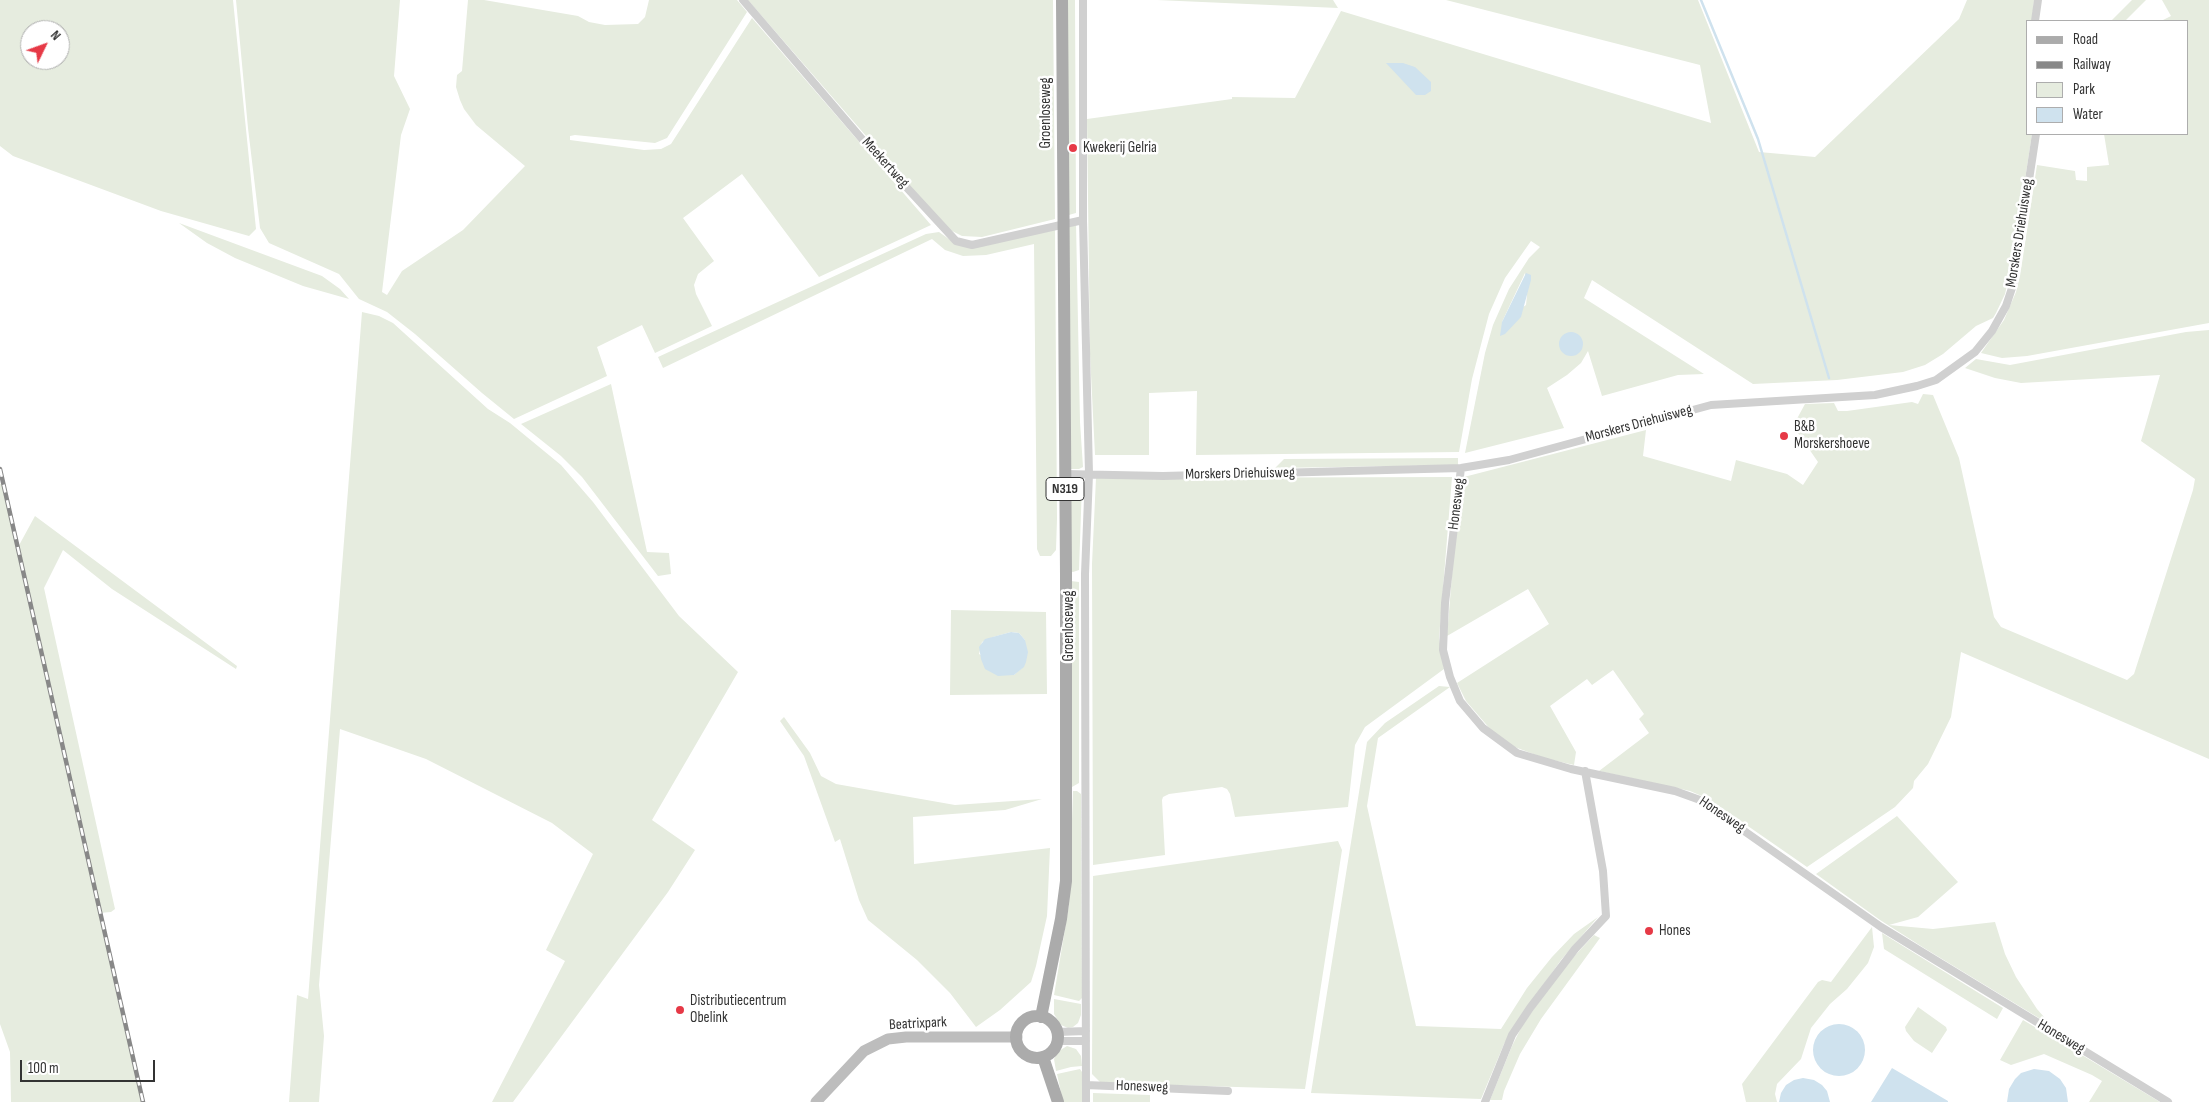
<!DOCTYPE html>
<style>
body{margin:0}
#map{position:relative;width:2209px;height:1102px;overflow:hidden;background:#fff;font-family:"Sofia Sans Condensed",sans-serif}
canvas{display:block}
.legend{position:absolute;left:2026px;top:20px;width:162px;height:115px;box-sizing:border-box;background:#fff;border:1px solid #adadad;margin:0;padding:6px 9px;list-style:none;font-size:15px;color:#333}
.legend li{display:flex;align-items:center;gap:10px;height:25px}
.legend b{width:25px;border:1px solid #adadad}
.north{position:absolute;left:20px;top:20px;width:50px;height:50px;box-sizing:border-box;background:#fff;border:1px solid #adadad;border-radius:50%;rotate:48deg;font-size:14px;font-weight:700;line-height:20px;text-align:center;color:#333}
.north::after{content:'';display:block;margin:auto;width:18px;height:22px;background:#e63946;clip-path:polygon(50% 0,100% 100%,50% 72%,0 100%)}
.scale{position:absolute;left:20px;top:1060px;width:135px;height:22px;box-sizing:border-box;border:2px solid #333;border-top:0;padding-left:6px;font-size:15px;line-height:18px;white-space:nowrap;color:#333;-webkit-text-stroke:4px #fff;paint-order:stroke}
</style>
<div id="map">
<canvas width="2209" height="1102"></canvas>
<ul class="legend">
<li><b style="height:6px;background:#ababab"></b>Road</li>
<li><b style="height:6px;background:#888"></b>Railway</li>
<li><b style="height:14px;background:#e6ecdf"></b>Park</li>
<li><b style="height:14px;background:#cfe2ee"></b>Water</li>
</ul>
<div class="north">N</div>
<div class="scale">100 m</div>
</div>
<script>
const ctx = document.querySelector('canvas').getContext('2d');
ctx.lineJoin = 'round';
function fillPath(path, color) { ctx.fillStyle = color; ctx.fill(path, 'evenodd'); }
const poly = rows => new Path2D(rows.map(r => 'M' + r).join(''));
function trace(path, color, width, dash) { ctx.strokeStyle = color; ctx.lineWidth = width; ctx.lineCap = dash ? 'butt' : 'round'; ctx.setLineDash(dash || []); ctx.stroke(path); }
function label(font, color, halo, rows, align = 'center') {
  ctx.font = font + ' "Sofia Sans Condensed",sans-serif'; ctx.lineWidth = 5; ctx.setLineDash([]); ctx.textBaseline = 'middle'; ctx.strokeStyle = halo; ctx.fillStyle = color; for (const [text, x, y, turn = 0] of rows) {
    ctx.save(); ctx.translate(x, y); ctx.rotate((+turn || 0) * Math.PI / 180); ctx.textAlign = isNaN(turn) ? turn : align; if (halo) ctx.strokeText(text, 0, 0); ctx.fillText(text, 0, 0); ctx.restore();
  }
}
const green = poly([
 [0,0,233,0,256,229,249,236,161,211,13,156,0,146],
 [30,30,60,30,60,60,30,60],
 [236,0,400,0,394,76,410,109,401,135,382,292,387,295,402,271,463,230,525,166,476,125,464,109,460,100,456,87,457,75,462,71,468,0,484,0,578,16,589,22,605,25,638,24,645,17,649,0,737,0,747,12,667,138,655,143,575,135,570,136,570,140,644,150,661,149,671,144,752,18,931,225,819,277,742,174,683,218,714,261,698,274,694,285,696,294,712,326,655,353,642,325,597,347,607,376,514,419,482,393,415,334,387,312,359,299,339,274,269,243,260,228,248,128],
 [748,0,1053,0,1055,219,982,237,962,236,946,228],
 [1065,0,1075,0,1076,213,1065,216],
 [1157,0,1333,0,1338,8],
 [1446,0,1698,0,1759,152,1815,157,1959,19,1967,0,2034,0,2032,21,2028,21,2028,134,2032,134,2012,264,2005,294,1996,313,1993,318,1976,326,1943,354,1925,365,1903,372,1837,380,1753,384,1592,280,1584,298,1704,374,1678,375,1602,396,1588,351,1581,363,1567,375,1547,388,1564,428,1465,453,1485,353,1493,325,1509,289,1529,258,1540,247,1531,241,1505,278,1489,314,1472,379,1459,452,1196,455,1197,391,1149,393,1149,455,1095,455,1090,354,1087,119,1232,99,1232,97,1295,98,1341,11,1711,123,1700,65],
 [1525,273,1527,295,1526,305,1502,322],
 [2132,0,2146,0,2125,21,2111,21],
 [2162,0,2209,0,2209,323,2027,356,2002,358,1981,353,2004,320,2016,292,2020,276,2037,165,2075,171,2076,180,2087,181,2087,167,2109,165,2104,134,2188,134,2188,21,2161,21,2171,16],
 [179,223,322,276,340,289,349,299,303,286,235,258,207,243],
 [1076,223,1080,422,1083,467,1079,469,1069,469,1065,225],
 [1055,227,1057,519,1056,550,1051,556,1040,556,1037,549,1034,244,986,255,963,256,945,250,932,239,663,368,658,357,926,234,939,232,956,244],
 [362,312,379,316,393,323,488,409,510,423,561,465,593,502,679,616,738,672,652,820,695,850,668,892,513,1102,492,1102,565,961,546,950,593,854,552,823,426,759,340,729,319,985,324,1036,319,1102,289,1102,297,995,308,999],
 [2209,330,2209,759,1961,652,1951,717,1928,764,1914,781,1913,788,1895,807,1807,867,1719,806,1704,797,1690,791,1599,771,1649,733,1639,719,1644,714,1613,670,1592,685,1587,679,1550,706,1576,752,1574,765,1544,758,1512,746,1491,730,1466,701,1457,683,1549,624,1528,589,1447,636,1460,478,1646,430,1643,456,1731,481,1736,460,1787,474,1803,485,1818,462,1793,426,1805,404,1834,403,1838,411,1847,411,1912,402,1918,404,1923,394,1933,395,1959,458,1994,617,2001,627,2127,680,2134,674,2193,490,2195,479,2141,441,2160,375,2021,383,1995,378,1965,368,1976,359,2010,365,2186,332],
 [611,384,647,552,669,553,671,574,658,576,582,477,561,456,521,424],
 [1458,458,1458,465,1275,468,1284,459],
 [1452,477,1439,638,1444,669,1365,727,1355,745,1348,807,1235,817,1230,794,1227,789,1222,787,1169,794,1163,797,1162,800,1165,855,1093,865,1092,564,1096,478],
 [1075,479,1082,484,1079,570,1073,572,1069,571,1069,481],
 [2,483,17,549,35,516,237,666,236,669,112,589,63,550,44,588,115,909,111,912,99,913,142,1102,11,1102,10,1052,0,1024,0,484],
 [1071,581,1079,582,1079,783,1072,787],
 [951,610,1046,612,1047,694,950,695],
 [1011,632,1019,633,1025,640,1024,666,1014,675,979,654,982,642,993,637],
 [1439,686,1450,687,1378,738,1367,806,1416,1026,1501,1029,1527,988,1552,957,1574,934,1598,917,1561,960,1516,1024,1504,1044,1481,1099,1311,1093,1367,742,1385,723],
 [784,717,810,753,821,776,836,784,955,805,1042,799,1005,810,913,817,914,864,1050,848,1047,916,1036,966,1031,982,1000,1010,976,1027,950,993,917,960,868,920,859,900,840,839,835,842,804,756,780,721],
 [1073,791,1077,791,1081,794,1082,998,1079,1001,1054,995,1069,905],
 [1897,816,1958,882,1918,917,1889,925,1933,929,1995,922,2005,954,2016,977,2037,1009,2052,1026,1924,948,1880,920,1816,874],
 [1338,841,1342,850,1305,1089,1101,1083,1092,1074,1093,876],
 [1872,927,1874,947,1868,963,1847,989,1830,1004,1811,1028,1801,1059,1777,1084,1775,1094,1777,1102,1746,1102,1742,1084,1818,982,1822,980,1831,982],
 [1882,933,2003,1008,1997,1019,1884,949],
 [1594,935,1600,938,1541,1019,1520,1054,1504,1091,1502,1100,1490,1100,1512,1046,1523,1024,1565,966],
 [1054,999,1081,1004,1081,1015,1078,1023,1073,1027,1068,1028,1061,1025,1054,1014],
 [1918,1007,1946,1027,1947,1030,1932,1053,1914,1041,1906,1031,1905,1027],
 [2023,1020,2062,1043,2160,1102,2089,1102,2102,1081,2092,1075,2044,1054,2011,1065,2000,1060],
 [1067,1046,1076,1049,1081,1056,1082,1066,1071,1067,1056,1071,1054,1059,1059,1051],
 [1080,1069,1082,1072,1082,1102,1063,1102,1057,1074],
 [1093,1093,1150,1095,1150,1102,1093,1102]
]);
const water = poly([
 [1386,63,1403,63,1415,67,1431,82,1431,91,1425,95,1416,95],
 [1526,273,1531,275,1531,280,1521,317,1505,334,1500,336,1502,322],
 '1559 344a12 12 0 1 1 24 0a12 12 0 1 1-24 0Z',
 [1011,632,1019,633,1025,640,1028,652,1026,662,1024,667,1014,675,998,676,985,669,981,659,979,647,985,639],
 '1813 1050a26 26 0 1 1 52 0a26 26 0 1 1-52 0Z',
 [1892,1068,1948,1101,1948,1102,1871,1102],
 [2034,1069,2049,1071,2060,1079,2066,1088,2068,1102,2007,1102,2009,1089,2015,1079,2021,1073],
 [1803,1078,1814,1080,1822,1085,1827,1091,1830,1102,1779,1102,1781,1093,1786,1085,1794,1080]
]);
const stream = poly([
 [1701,0,1758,139,1829,378]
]);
const street = poly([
 [743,0,862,139,956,241,972,245,1083,220],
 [1083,0,1083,220,1089,474,1085,574,1086,1102],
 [2035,21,2038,0],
 [1461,468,1445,603,1443,650,1450,677,1460,701,1483,728,1517,753,1571,769,1675,791,1700,800,1881,927,2168,1102],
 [1064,474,1163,476,1461,468,1509,460,1711,405,1875,395,1917,386,1936,380,1975,352,1992,331,2006,306,2013,285,2036,134],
 [1057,1032,1086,1031],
 [1058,1041,1086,1041],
 [1086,1085,1228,1091],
 [1485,1102,1512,1035,1530,1008,1575,949,1606,916,1603,871,1585,771]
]);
const secondary = poly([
 [816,1102,864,1051,888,1039,906,1037,1017,1037]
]);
const primary = poly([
 '1016 1037a21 21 0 1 1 42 0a21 21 0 1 1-42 0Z',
 [1041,1017,1061,919,1066,881,1066,574,1062,0],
 [1043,1057,1058,1102]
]);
const rail = poly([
 [0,469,143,1102]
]);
const markers = [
 [1073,148,5,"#e63946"],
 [1784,436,5,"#e63946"],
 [1649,931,5,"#e63946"],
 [680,1010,5,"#e63946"]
];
const shields = [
 [1065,489,38]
];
const shieldNames = [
 ["N319",1065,489]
];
const streetNames = [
 ["Groenloseweg",1046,113,-90],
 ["Meekertweg",885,163,48],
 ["Morskers Driehuisweg",2020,233,-81],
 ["Morskers Driehuisweg",1639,424,-15],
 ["Morskers Driehuisweg",1240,474,-1],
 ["Honesweg",1457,504,-83],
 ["Groenloseweg",1069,626,-90],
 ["Honesweg",1722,815,34],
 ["Beatrixpark",918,1024,-3],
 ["Honesweg",2061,1037,31],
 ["Honesweg",1142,1087,2]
];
const poiNames = [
 ["Kwekerij Gelria",1083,148],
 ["B&B",1794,427],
 ["Morskershoeve",1794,444],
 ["Hones",1659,931],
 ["Distributiecentrum",690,1001],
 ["Obelink",690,1018]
];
fillPath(green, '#e6ecdf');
fillPath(water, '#cfe2ee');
trace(stream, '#cfe2ee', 2.5);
trace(street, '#d0d0d0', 8);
trace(secondary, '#bdbdbd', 11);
trace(primary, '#ababab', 12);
trace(rail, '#888', 4.5);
trace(rail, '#fff', 2.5, [8]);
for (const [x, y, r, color] of markers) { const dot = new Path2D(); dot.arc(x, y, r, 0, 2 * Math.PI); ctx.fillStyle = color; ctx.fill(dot); trace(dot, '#fff', 2); }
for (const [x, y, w] of shields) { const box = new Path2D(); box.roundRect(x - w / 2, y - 11.5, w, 23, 4); ctx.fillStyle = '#fff'; ctx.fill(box); trace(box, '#333', 1); }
label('bold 14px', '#333', null, shieldNames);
label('15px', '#333', '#fff', streetNames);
label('15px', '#333', '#fff', poiNames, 'left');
</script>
